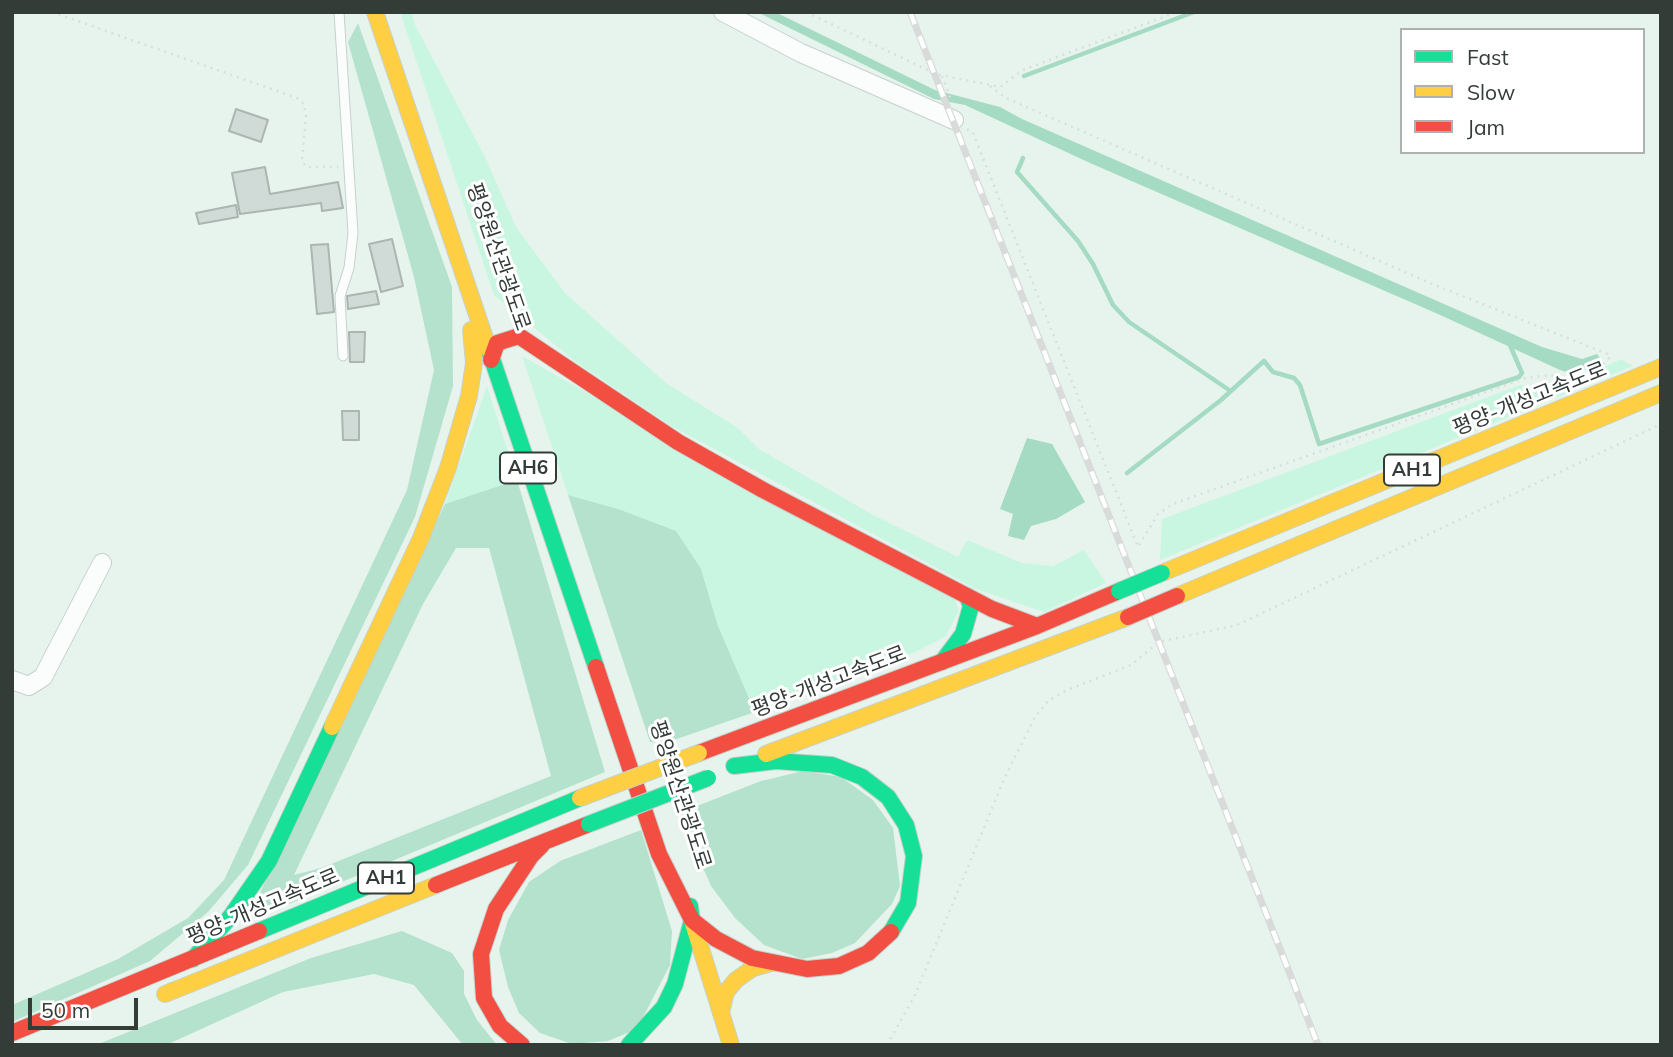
<!DOCTYPE html>
<meta charset="utf-8">
<style>
body{margin:0}
#map{position:relative;width:1673px;height:1057px;overflow:hidden;background:#e7f4ee;font-family:Mulish,sans-serif}
canvas{display:block}
.frame{position:absolute;inset:0;border:14px solid #333c37;pointer-events:none}
.legend{position:absolute;left:1400px;top:28px;width:245px;height:126px;box-sizing:border-box;background:#fff;border:2px solid #adb1af;margin:0;padding:9px 12px;list-style:none;font-size:21px;color:#333c37}
.legend li{display:flex;align-items:center;gap:14px;height:35px}
.legend b{width:35px;border:2px solid #adb1af}
.scale{position:absolute;left:28px;top:998px;width:110px;height:32px;box-sizing:border-box;border:4px solid #333c37;border-top:0;padding-left:9px;font-size:21px;line-height:24px;white-space:nowrap;color:#333c37;-webkit-text-stroke:5px #fff;paint-order:stroke}
</style>
<div id="map">
<canvas width="1673" height="1057"></canvas>
<div class="frame"></div>
<ul class="legend">
<li><b style="height:9px;background:#16e098"></b>Fast</li>
<li><b style="height:9px;background:#ffcf43"></b>Slow</li>
<li><b style="height:9px;background:#f24e42"></b>Jam</li>
</ul>
<div class="scale">50 m</div>
</div>
<script>
const ctx = document.querySelector('canvas').getContext('2d');
ctx.lineJoin = 'round';
function fillPath(path, color) { ctx.fillStyle = color; ctx.fill(path, 'evenodd'); }
const poly = rows => new Path2D(rows.map(r => 'M' + r).join(''));
function trace(path, color, width, dash) { ctx.strokeStyle = color; ctx.lineWidth = width; ctx.lineCap = dash ? 'butt' : 'round'; ctx.setLineDash(dash || []); ctx.stroke(path); }
function label(font, color, halo, rows, align = 'center') {
  ctx.font = font + ' Mulish,"Noto Sans KR",sans-serif'; ctx.lineWidth = 6; ctx.setLineDash([]); ctx.textBaseline = 'middle'; ctx.strokeStyle = halo; ctx.fillStyle = color; for (const [text, x, y, turn = 0] of rows) {
    ctx.save(); ctx.translate(x, y); ctx.rotate((+turn || 0) * Math.PI / 180); ctx.textAlign = isNaN(turn) ? turn : align; if (halo) ctx.strokeText(text, 0, 0); ctx.fillText(text, 0, 0); ctx.restore();
  }
}
const green = poly([
 [400,12,412,12,414,23,486,159,516,227,565,293,666,383,738,428,759,449,873,515,958,557,967,540,1022,563,1053,566,1084,550,1106,583,1044,612,976,589,673,427,576,362,494,295],
 [522,356,955,600,959,611,945,637,913,653,755,712,718,626,701,569,618,509,568,495],
 [1621,359,1633,366,1160,560,1162,519,1520,385,1562,387],
 [487,386,517,480,445,504]
]);
const forest = poly([
 [358,23,452,287,453,386,415,517,248,865,208,912,150,961,12,1022,12,1005,118,959,188,918,224,880,407,490,434,370,414,277,348,42],
 [517,480,605,772,246,922,445,504],
 [456,548,489,548,551,776,321,868,294,875,423,604],
 [568,495,618,509,676,531,701,569,718,626,755,712,665,743,650,742],
 [803,771,841,777,873,800,893,828,900,886,892,904,855,943,832,953,802,959,764,945,735,918,711,886,679,813,761,781],
 [641,830,672,931,670,965,637,1029,608,1041,572,1044,540,1033,519,1013,508,987,499,950,508,920,529,882,560,861],
 [402,931,452,953,464,971,464,994,477,1020,497,1045,463,1045,414,985,374,974,283,992,166,1045,96,1045,311,958]
]);
const water = poly([
 [757,12,775,12,935,90,1000,107,1022,119,1542,347,1582,359,1597,354,1605,364,1573,374,1560,370,1438,314,1090,163,965,105,934,99],
 [1027,438,1052,444,1085,502,1056,519,1031,526,1024,540,1008,536,1013,514,1000,509]
]);
const stream = poly([
 [1024,76,1194,12],
 [1023,158,1017,172,1078,241,1093,264,1113,305,1129,322,1229,390],
 [1127,473,1221,400,1264,361,1273,372,1294,378,1300,385,1319,444,1519,377,1522,373,1509,343]
]);
const building = poly([
 [236,109,268,120,261,142,229,131,236,109],
 [265,167,270,194,338,182,343,208,322,211,321,203,240,214,232,173,265,167],
 [236,205,238,217,199,224,196,213,236,205],
 [392,239,403,286,381,292,369,244,392,239],
 [328,244,334,312,317,314,311,245,328,244],
 [376,291,379,304,348,309,347,296,376,291],
 [349,332,365,332,364,362,350,362,349,332],
 [342,411,359,411,359,440,343,440,342,411]
]);
const path = poly([
 [52,12,297,98,304,104,306,117,302,160,306,167,338,167],
 [806,12,936,74,1000,87,1023,70,1177,12],
 [942,76,952,102],
 [990,86,1006,98,1430,283,1610,355,1607,364],
 [967,129,973,133,1138,547,1158,514,1173,504,1525,378,1550,375,1569,380],
 [887,1045,915,995,1005,777,1035,717,1048,701,1065,691,1131,665,1159,642,1237,625,1661,424]
]);
const lane = poly([
 [339,12,353,233,349,268,340,296,343,356]
]);
const street = poly([
 [723,12,801,53,954,120],
 [12,680,29,686,43,677,102,563]
]);
const fast = poly([
 [489,350,596,667],
 [942,662,963,634,971,606,967,596],
 [734,766,776,761,832,765,862,777,888,797,906,825,914,856,908,903,891,932],
 [259,931,580,798],
 [193,959,231,916,269,861,332,727],
 [629,1045,664,1007,675,984,692,920,690,906]
]);
const slow = poly([
 [375,12,489,350],
 [1162,573,1661,367],
 [1177,596,1661,393],
 [332,727,421,538,448,468,469,396,474,363,471,330],
 [766,754,1128,617],
 [692,920,731,1045],
 [165,994,436,885],
 [721,1013,726,992,736,980,753,968,771,963]
]);
const jam = poly([
 [491,360,497,343,519,336,678,442,763,490,992,609,1037,626],
 [596,667,659,854,692,920,716,939,752,958,807,969,839,966,868,953,891,932],
 [699,753,1037,626,1119,591],
 [436,885,589,824],
 [12,1033,259,931],
 [522,1045,500,1026,484,998,481,954,496,909,531,856,542,845]
]);
const rail = poly([
 [910,12,1318,1045]
]);
const fastBridge = poly([
 [1119,591,1162,573],
 [589,824,708,778]
]);
const slowBridge = poly([
 [580,798,699,753]
]);
const jamBridge = poly([
 [1128,617,1177,596]
]);
const shields = [
 [528,468,56],
 [1412,470,56],
 [386,878,56]
];
const shieldNames = [
 ["AH6",528,468],
 ["AH1",1412,470],
 ["AH1",386,878]
];
const streetNames = [
 ["평양원산관광도로",498,257,71],
 ["평양-개성고속도로",1530,399,-22],
 ["평양-개성고속도로",829,682,-21],
 ["평양원산관광도로",680,795,72],
 ["평양-개성고속도로",263,907,-23]
];
fillPath(green, '#c9f6e1');
fillPath(forest, '#b4e2cd');
fillPath(water, '#a4dbc2');
trace(stream, '#a4dbc2', 4.5);
fillPath(building, '#d0dad6');
trace(building, '#acb5b0', 2);
trace(lane, '#c7d1cc', 11);
trace(street, '#c7d1cc', 20);
trace(fast, '#c7d1cc', 18);
trace(slow, '#c7d1cc', 18);
trace(jam, '#c7d1cc', 18);
trace(path, '#d9dedc', 2.5, [2, 5]);
trace(lane, '#fbfdfc', 9);
trace(street, '#fbfdfc', 18);
trace(fast, '#16e098', 16);
trace(slow, '#ffcf43', 16);
trace(jam, '#f24e42', 16);
trace(rail, '#d8dbda', 7);
trace(rail, '#fff', 4.5, [13]);
trace(fastBridge, '#c7d1cc', 18, []);
trace(slowBridge, '#c7d1cc', 18, []);
trace(jamBridge, '#c7d1cc', 18, []);
trace(fastBridge, '#16e098', 16);
trace(slowBridge, '#ffcf43', 16);
trace(jamBridge, '#f24e42', 16);
for (const [x, y, w] of shields) { const box = new Path2D(); box.roundRect(x - w / 2, y - 15.5, w, 31, 5); ctx.fillStyle = '#fff'; ctx.fill(box); trace(box, '#333c37', 2); }
label('bold 19px', '#333c37', null, shieldNames);
label('21px', '#333c37', '#fff', streetNames);
</script>
